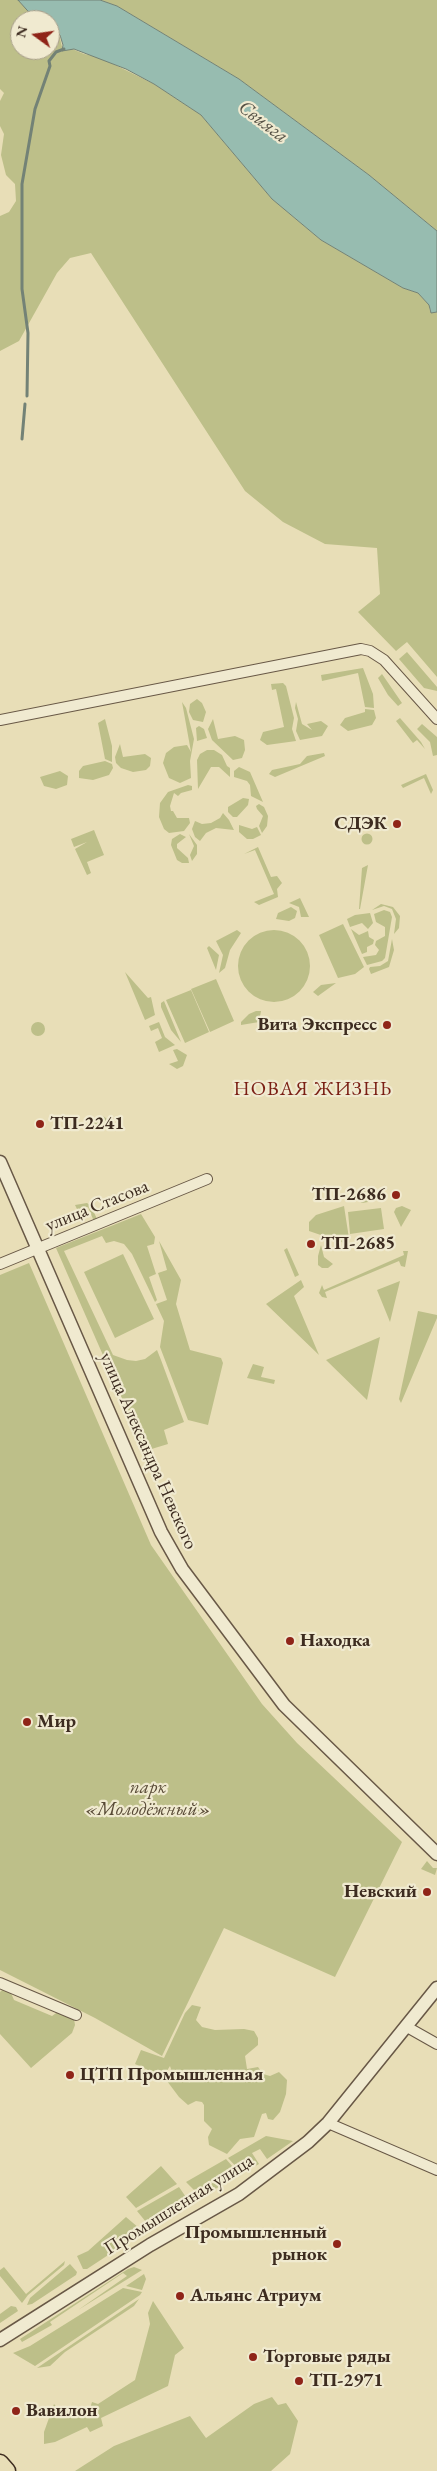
<!DOCTYPE html>
<meta charset="utf-8">
<style>
body{margin:0}
#map{position:relative;width:437px;height:2471px;overflow:hidden;background:#e8deb7;font-family:"EB Garamond",serif}
canvas{display:block}
.north{position:absolute;left:10px;top:10px;width:50px;height:50px;box-sizing:border-box;background:#f0ead0;border:1px solid #a89e8a;border-radius:50%;rotate:284deg;font-size:14px;font-weight:700;line-height:20px;text-align:center;color:#3d2c20}
.north::after{content:'';display:block;margin:auto;width:18px;height:22px;background:#8f2418;clip-path:polygon(50% 0,100% 100%,50% 72%,0 100%)}
</style>
<div id="map">
<canvas width="437" height="2471"></canvas>
<div class="north">N</div>
</div>
<script>
const ctx = document.querySelector('canvas').getContext('2d');
ctx.lineJoin = 'round';
function fillPath(path, color) { ctx.fillStyle = color; ctx.fill(path, 'evenodd'); }
const poly = rows => new Path2D(rows.map(r => 'M' + r).join(''));
function trace(path, color, width, dash) { ctx.strokeStyle = color; ctx.lineWidth = width; ctx.lineCap = dash ? 'butt' : 'round'; ctx.setLineDash(dash || []); ctx.stroke(path); }
function label(font, color, halo, rows, align = 'center') {
  ctx.font = font + ' "EB Garamond",serif'; ctx.lineWidth = 4.5; ctx.setLineDash([]); ctx.textBaseline = 'middle'; ctx.strokeStyle = halo; ctx.fillStyle = color; for (const [text, x, y, turn = 0] of rows) {
    ctx.save(); ctx.translate(x, y); ctx.rotate((+turn || 0) * Math.PI / 180); ctx.textAlign = isNaN(turn) ? turn : align; if (halo) ctx.strokeText(text, 0, 0); ctx.fillText(text, 0, 0); ctx.restore();
  }
}
const green = poly([
 [0,0,18,0,37,20,20,20,20,50,50,50,50,31,59,34,63,51,70,48,84,54,99,57,154,84,201,115,272,199,321,240,403,288,418,293,429,305,430,311,434,313,437,312,437,677,407,642,396,651,358,612,380,594,377,548,325,544,283,522,245,491,91,253,70,258,57,273,19,341,0,351,0,216,9,212,16,201,15,184,6,175,1,155,4,134,0,126,0,101,4,93,0,89],
 [100,0,437,0,437,231,369,175,239,79,117,6],
 [407,652,437,687,437,691,424,688,399,659],
 [363,668,373,694,374,708,365,707,358,673,322,681,321,675],
 [382,674,402,703,398,706,388,695,378,678],
 [283,683,286,686,294,718,292,729,296,741,267,745,260,740,263,732,284,727,276,689,272,690,271,684],
 [197,699,202,703,206,712,203,722,193,720,189,712,190,704],
 [182,702,186,708,194,739,190,761,191,778,180,783,169,778,163,763,166,753,174,747,187,745,191,752],
 [296,702,302,724,312,730,307,724,321,721,328,726,322,736,300,740,296,731,298,719,295,708],
 [365,709,374,710,376,718,372,725,348,731,340,725,345,718,365,712],
 [400,718,421,742,425,749,417,740,413,743,396,721],
 [105,719,112,746,112,762,105,759,98,723],
 [213,719,218,739,235,736,244,740,245,750,242,758,233,760,212,740,208,729],
 [422,724,437,737,437,755,433,756,430,742,417,729],
 [199,726,204,729,207,738,197,741,196,728],
 [120,744,123,757,145,754,151,758,150,766,146,770,133,772,121,768,116,763,115,757],
 [207,750,214,750,222,755,227,766,230,768,230,777,219,767,211,767,198,789,197,760,200,754],
 [324,753,325,756,275,777,269,774,272,770,300,764,307,756],
 [105,761,112,764,113,768,109,775,93,780,79,778,79,771,83,766],
 [239,767,250,772,263,802,251,796,250,785,247,781,234,777,234,771],
 [60,771,68,776,67,785,56,789,44,786,40,777],
 [426,774,433,790,431,794,424,778,403,788,401,785],
 [188,785,192,786,192,790,181,793,178,796,174,793,170,806,171,811,173,811,177,818,189,818,190,823,184,831,169,833,164,829,159,817,160,803,168,792],
 [243,798,249,799,248,805,237,817,233,817,228,812,228,807],
 [259,804,264,807,268,816,267,826,262,833,259,826,263,816,257,809,256,806],
 [223,813,229,820,234,830,216,828,206,833,200,841,195,837,192,829,195,821,202,824,211,823,220,818],
 [239,825,252,829,257,827,261,835,253,839,247,839,239,832],
 [94,830,104,855,87,862,91,873,87,875,75,849,87,842,74,847,71,839],
 '361.5 839a5.5 5.5 0 1 1 11 0a5.5 5.5 0 1 1-11 0Z',
 [180,834,186,837,177,844,177,848,188,858,189,863,182,863,177,860,171,845,172,839],
 [189,834,197,845,197,854,192,861,190,855,194,846],
 [258,847,271,877,277,876,282,883,277,889,278,897,259,905,254,902,274,894,255,850,244,854],
 [368,865,360,909,359,909,362,868],
 [300,898,309,917,301,917,299,907,289,903],
 [381,904,393,907,400,916,399,928,394,934,396,919,392,909,384,906,372,910],
 [291,907,297,911,295,918,289,921,276,919,278,913],
 [384,910,390,912,392,917,385,958,382,961,367,965,363,957,376,955,379,950,375,945,376,941,385,936,385,927,376,922,374,914],
 [370,913,373,923,368,929,362,923,350,927,347,919,355,915],
 [343,924,364,967,355,974,338,978,319,935],
 [351,929,359,935,368,931,369,937,374,940,373,944,367,947,367,952,362,954],
 [237,930,241,933,230,950,225,968,219,973,223,955,216,941],
 '238 966a36 36 0 1 1 72 0a36 36 0 1 1-72 0Z',
 [392,939,394,950,389,967,371,974,369,969,370,967,380,966,388,961],
 [209,946,219,955,216,970,207,948],
 [125,972,148,998,151,997,155,1015,145,1020],
 [216,979,234,1021,210,1032,191,989],
 [336,983,318,996,313,992,321,985],
 [191,990,209,1032,185,1043,166,1000],
 [164,1001,181,1042,171,1030,161,1007,161,1003],
 [256,1011,261,1011,259,1022,241,1025,241,1022,249,1014],
 [159,1022,165,1037,175,1045,159,1052,155,1042,162,1038,158,1028,151,1031,149,1026],
 '31 1029a7 7 0 1 1 14 0a7 7 0 1 1-14 0Z',
 [177,1049,187,1055,183,1066,177,1069,169,1064,178,1061,173,1050],
 '94 1123a7 7 0 1 1 14 0a7 7 0 1 1-14 0Z',
 [367,1190,371,1191,373,1194,368,1202,362,1203,354,1198,357,1194],
 [87,1203,91,1206,97,1219,93,1219,88,1207,78,1211,75,1205],
 [344,1206,350,1245,309,1231,309,1222,316,1215],
 [402,1206,411,1210,401,1227,394,1212,396,1208],
 [381,1208,384,1229,350,1234,348,1212],
 [141,1214,155,1237,154,1244,147,1246,156,1274,149,1277,157,1300,155,1302,132,1254,124,1244,114,1241,106,1243,102,1236,64,1251,113,1355,127,1360,136,1361,145,1359,157,1350,161,1360,184,1422,164,1430,168,1444,145,1451,56,1248],
 [159,1241,181,1280,176,1304,190,1350,221,1358,223,1363,208,1425,188,1420,160,1347,164,1321,156,1304,167,1300,158,1273,167,1270],
 [321,1245,324,1257,333,1264,328,1268,322,1268,318,1265,318,1256],
 [287,1248,299,1275,295,1277,284,1250],
 [403,1251,408,1251,405,1267,401,1266,399,1261,325,1292,327,1298,322,1297,319,1293,322,1285,324,1290,404,1255],
 [123,1254,154,1319,115,1338,84,1272],
 [29,1263,151,1545,262,1704,297,1743,402,1842,335,1977,224,1928,162,2056,95,2018,0,1970,0,1275],
 [301,1280,304,1287,294,1296,319,1355,266,1304],
 [400,1281,390,1322,377,1290],
 [418,1311,437,1315,437,1318,401,1403,399,1399],
 [380,1337,367,1400,326,1360],
 [253,1364,264,1367,261,1377,275,1380,274,1384,247,1378],
 [427,1861,433,1868,437,1868,435,1875,421,1869],
 [3,1989,11,1993,14,2000,52,2016,59,2011,74,2019,75,2025,72,2033,31,2068,0,2034,0,1992],
 [192,2005,201,2007,196,2020,202,2027,215,2030,244,2029,254,2031,258,2038,258,2045,245,2056,247,2069,258,2067,263,2074,270,2076,279,2072,287,2080,286,2094,280,2112,273,2120,268,2119,266,2113,262,2114,254,2137,240,2139,227,2154,209,2145,208,2137,212,2129,204,2121,204,2105,202,2102,196,2101,188,2105,179,2097,167,2081,171,2069,170,2066,163,2077,135,2064,141,2050,164,2058,185,2013],
 [266,2136,293,2141,267,2159,260,2149,252,2153,259,2164,242,2173,228,2158],
 [226,2159,240,2175,201,2197,186,2182],
 [161,2166,177,2184,136,2208,126,2197],
 [179,2187,188,2200,187,2204,154,2225,146,2222,137,2211],
 [126,2217,139,2228,137,2236,87,2269,83,2269,77,2256,88,2251],
 [65,2261,64,2265,28,2295,22,2303,0,2276,0,2270,4,2267,26,2294],
 [70,2264,77,2272,76,2275,32,2304,27,2305,30,2298],
 [134,2267,142,2270,78,2310,127,2276,123,2273,50,2322,52,2325,22,2342,20,2339,128,2269],
 [144,2274,146,2279,142,2290,126,2286],
 [123,2288,142,2292,140,2295,35,2366,13,2353,30,2346],
 [139,2299,134,2306,65,2352,50,2366,37,2368],
 [153,2301,184,2348,175,2355,168,2386,101,2418,103,2426,90,2432,87,2427,55,2442,44,2444,44,2432,54,2404,59,2410,89,2412,92,2402,98,2404,135,2380,150,2324,148,2313],
 [11,2306,16,2307,18,2311,0,2323,0,2314],
 [272,2397,278,2405,286,2403,298,2421,290,2454,271,2471,75,2471,114,2446,190,2416,206,2438,254,2404]
]);
const water = poly([
 [18,0,100,0,117,6,239,79,369,175,437,231,437,312,431,313,429,305,418,293,403,288,321,240,272,199,201,115,154,84,126,69,74,49,62,51,63,45,60,35,50,31,50,20,35,19,18,0]
]);
const stream = poly([
 [27,396,28,333,22,289,22,184,35,109,50,66,49,61,56,52,64,49],
 [22,439,25,404]
]);
const minor = poly([
 [0,720,361,649,370,651,384,660,437,719],
 [0,1264,207,1179],
 [0,1983,76,2015],
 [407,2027,437,2044],
 [328,2123,437,2170]
]);
const tertiary = poly([
 [0,1162,161,1532,182,1569,284,1705,437,1854],
 [0,2340,150,2245,239,2194,308,2142,328,2123,437,1988]
]);
const primary = poly([
 [0,2463,7,2471]
]);
const markers = [
 [397,824,5,"#8f2418"],
 [387,1025,5,"#8f2418"],
 [40,1124,5,"#8f2418"],
 [396,1195,5,"#8f2418"],
 [311,1244,5,"#8f2418"],
 [290,1641,5,"#8f2418"],
 [27,1722,5,"#8f2418"],
 [427,1892,5,"#8f2418"],
 [70,2075,5,"#8f2418"],
 [337,2244,5,"#8f2418"],
 [180,2296,5,"#8f2418"],
 [253,2357,5,"#8f2418"],
 [299,2381,5,"#8f2418"],
 [16,2411,5,"#8f2418"]
];
const poiNames = [
 ["СДЭК",387,824,"right"],
 ["Вита Экспресс",377,1025,"right"],
 ["ТП-2241",50,1124],
 ["ТП-2686",386,1195,"right"],
 ["ТП-2685",321,1244],
 ["Находка",300,1641],
 ["Мир",37,1722],
 ["Невский",417,1892,"right"],
 ["ЦТП Промышленная",80,2075],
 ["Промышленный",327,2233,"right"],
 ["рынок",327,2255,"right"],
 ["Альянс Атриум",190,2296],
 ["Торговые ряды",263,2357],
 ["ТП-2971",309,2381],
 ["Вавилон",26,2411]
];
const streetNames = [
 ["улица Стасова",97,1206,-22],
 ["улица Александра Невского",148,1451,66],
 ["Промышленная улица",179,2205,-32]
];
const parkNames = [
 ["парк",148,1788],
 ["«Молодёжный»",148,1810]
];
const waterNames = [
 ["Свияга",263,122,37]
];
const neighbourhoodNames = [
 ["НОВАЯ ЖИЗНЬ",313,1090]
];
fillPath(green, '#bdbf89');
fillPath(water, '#97bcb0');
trace(water, '#738276', 1);
trace(stream, '#738276', 3);
trace(minor, '#685846', 12);
trace(tertiary, '#685846', 15);
trace(primary, '#3d2c20', 19);
trace(minor, '#f0ead0', 10);
trace(tertiary, '#f0ead0', 12);
trace(primary, '#e8deb7', 16);
for (const [x, y, r, color] of markers) { const dot = new Path2D(); dot.arc(x, y, r, 0, 2 * Math.PI); ctx.fillStyle = color; ctx.fill(dot); trace(dot, '#f0ead0', 2); }
label('bold 19px', '#3d2c20', '#f0ead0', poiNames, 'left');
label('19px', '#3d2c20', '#f0ead0', streetNames);
label('italic 19px', '#574935', '#f0ead0', parkNames);
label('italic 20px', '#545044', '#f0ead0', waterNames);
ctx.letterSpacing = '1px';
label('20px', '#7a1f14', '#f0ead0', neighbourhoodNames);
ctx.letterSpacing = '0px';
</script>
